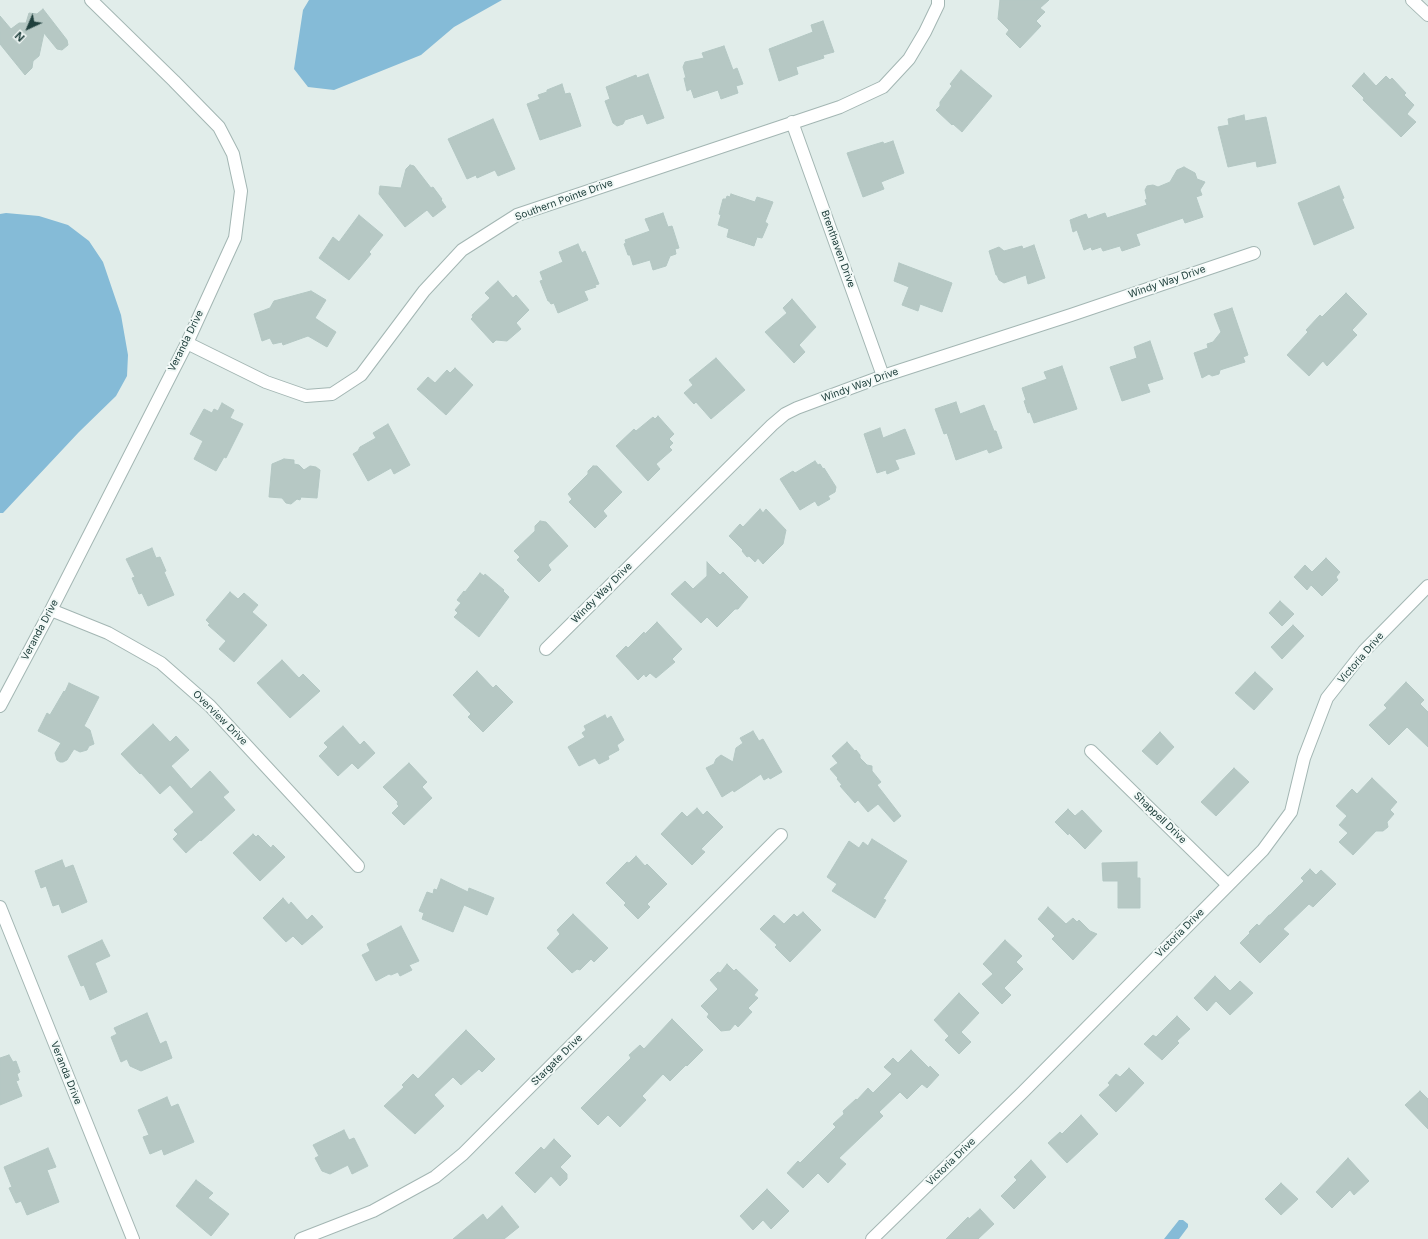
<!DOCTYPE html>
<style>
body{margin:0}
#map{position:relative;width:1428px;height:1239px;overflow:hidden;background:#e1edea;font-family:Inter,sans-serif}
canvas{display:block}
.north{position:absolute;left:8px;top:8px;width:40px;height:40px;-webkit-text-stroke:3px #f2f9f7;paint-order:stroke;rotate:224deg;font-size:11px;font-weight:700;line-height:16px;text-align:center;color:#20403d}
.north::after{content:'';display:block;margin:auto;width:14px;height:18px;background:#20403d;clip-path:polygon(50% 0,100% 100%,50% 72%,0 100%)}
</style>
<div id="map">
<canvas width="1428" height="1239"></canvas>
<div class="north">N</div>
</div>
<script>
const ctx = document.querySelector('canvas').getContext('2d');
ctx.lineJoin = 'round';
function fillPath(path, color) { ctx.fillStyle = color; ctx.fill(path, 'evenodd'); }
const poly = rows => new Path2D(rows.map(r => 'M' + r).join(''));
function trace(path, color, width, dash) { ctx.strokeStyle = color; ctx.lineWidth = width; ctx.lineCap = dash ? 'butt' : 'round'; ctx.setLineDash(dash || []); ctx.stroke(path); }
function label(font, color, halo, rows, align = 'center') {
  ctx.font = font + ' Inter,sans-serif'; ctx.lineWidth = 4; ctx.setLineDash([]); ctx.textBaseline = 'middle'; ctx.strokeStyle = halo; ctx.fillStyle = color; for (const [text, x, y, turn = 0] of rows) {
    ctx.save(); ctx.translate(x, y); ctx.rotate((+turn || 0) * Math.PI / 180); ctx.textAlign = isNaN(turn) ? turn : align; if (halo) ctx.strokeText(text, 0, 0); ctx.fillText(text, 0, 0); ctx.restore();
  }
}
const water = poly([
 [309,0,502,0,454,27,421,55,334,90,308,87,294,69,303,10],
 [6,213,39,216,68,225,89,241,103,262,121,315,128,355,127,376,116,396,79,432,3,513,0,513,0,214],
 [1179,1220,1183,1220,1188,1224,1188,1227,1179,1239,1164,1239]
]);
const building = poly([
 [1000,0,1049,0,1040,8,1045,12,1036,21,1041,26,1020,48,1006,34,1009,30,998,19,1000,0],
 [43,9,67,40,68,45,62,50,57,49,44,33,39,56,33,61,32,68,25,75,0,44,0,16,11,29,19,23,26,23,29,13,37,14,43,9],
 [823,21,834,52,823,55,824,58,796,67,798,74,779,81,769,49,813,32,811,25,823,21],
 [724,46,733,70,737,68,743,84,736,86,738,93,721,99,718,90,694,98,691,89,687,91,684,78,686,78,683,67,685,62,704,58,702,53,724,46],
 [961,70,992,96,962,132,953,124,952,125,936,110,940,106,940,102,952,86,950,84,961,70],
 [1364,73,1376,86,1386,76,1390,80,1392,78,1406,93,1404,95,1414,105,1407,114,1416,122,1401,137,1363,100,1364,98,1352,86,1364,73],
 [648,74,664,118,647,124,643,114,625,120,623,124,617,126,613,123,605,101,610,99,606,87,636,75,637,78,648,74],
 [562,84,565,94,570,93,581,126,540,140,527,104,540,99,538,95,547,92,547,90,562,84],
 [1244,115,1245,121,1266,117,1276,163,1257,167,1256,161,1228,167,1218,127,1229,125,1228,119,1244,115],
 [493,119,515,169,498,176,495,170,477,178,476,175,467,179,448,139,493,119],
 [893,141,904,173,881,182,884,189,863,197,847,153,883,142,884,144,893,141],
 [410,165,414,166,431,188,433,187,442,199,441,200,446,207,433,217,427,210,405,227,379,194,380,186,401,188,406,169,410,165],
 [1184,167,1195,173,1197,179,1205,182,1200,190,1202,195,1196,197,1203,217,1185,223,1183,218,1136,234,1140,245,1122,251,1120,246,1103,251,1101,247,1092,250,1091,247,1084,250,1077,230,1073,232,1070,220,1086,214,1088,219,1105,213,1107,218,1147,205,1145,200,1147,199,1145,190,1147,186,1153,185,1158,187,1170,182,1177,170,1184,167],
 [1339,186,1344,198,1342,199,1354,228,1314,245,1298,203,1339,186],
 [731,194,755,202,757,197,773,202,765,222,768,224,762,238,757,237,754,246,727,237,729,229,718,225,721,215,719,214,723,199,726,199,727,196,730,197,731,194],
 [663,213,668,227,672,226,679,248,675,249,676,254,670,256,666,266,653,270,650,260,633,265,630,255,628,255,624,244,626,243,625,240,650,231,645,219,663,213],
 [359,215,383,235,369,252,371,254,349,280,319,258,333,237,339,242,359,215],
 [578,244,582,253,585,251,599,284,595,285,596,287,584,291,588,300,558,313,554,303,551,304,549,301,548,301,540,281,543,280,540,272,563,262,559,252,578,244],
 [1034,245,1045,278,1028,284,1026,275,1004,283,999,280,997,275,996,275,989,251,999,247,1004,251,1022,246,1023,249,1034,245],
 [899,263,952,283,942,312,920,304,918,311,902,305,909,287,894,281,899,263],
 [498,281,513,298,516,295,529,310,516,323,521,329,507,341,496,340,493,343,471,319,473,317,472,315,490,298,485,293,498,281],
 [311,291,326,300,315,318,336,332,327,347,308,336,283,345,282,342,273,344,270,338,262,341,254,314,270,308,274,301,311,291],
 [1346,293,1367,314,1352,330,1357,335,1327,366,1323,361,1309,376,1287,355,1308,332,1306,330,1320,315,1322,317,1346,293],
 [792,299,816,327,799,345,805,352,794,363,765,332,787,313,783,308,792,299],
 [1232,308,1248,355,1243,357,1245,362,1220,370,1219,374,1212,376,1209,374,1202,378,1194,353,1208,348,1207,344,1213,342,1221,332,1214,314,1232,308],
 [1150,341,1163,379,1147,384,1150,392,1122,401,1110,367,1137,358,1134,347,1150,341],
 [716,358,745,390,711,419,696,402,694,404,684,393,693,385,689,380,716,358],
 [1062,366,1077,409,1034,423,1030,412,1028,413,1024,401,1026,400,1022,388,1047,379,1044,372,1062,366],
 [455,368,473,385,446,415,417,389,428,377,435,383,447,370,450,373,455,368],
 [956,402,960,414,984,405,994,431,996,431,1002,448,989,453,987,449,956,460,947,433,944,434,935,409,956,402],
 [222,403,234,410,230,418,243,424,226,458,224,457,216,471,194,459,203,441,190,434,204,409,212,413,214,409,218,411,222,403],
 [658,416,674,434,669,439,673,443,669,447,672,450,656,464,660,469,648,481,616,446,634,429,636,431,653,417,655,419,658,416],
 [388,424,410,465,394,474,391,468,368,481,353,454,358,451,360,447,376,438,373,433,388,424],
 [880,428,883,438,905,429,915,454,895,460,899,469,887,474,886,470,877,473,864,434,880,428],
 [284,459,294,460,294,464,299,465,304,470,310,466,316,467,320,470,317,498,301,497,300,500,297,499,291,504,286,503,282,498,269,497,272,464,284,459],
 [815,461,818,465,820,464,823,469,824,468,836,487,835,492,828,496,830,499,818,506,815,501,800,510,780,479,793,471,795,473,815,461],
 [593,466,597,466,622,492,603,511,607,516,595,528,569,502,572,499,568,494,588,474,588,471,593,466],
 [760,509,763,513,766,509,786,530,783,544,763,564,758,558,755,562,749,556,747,557,742,551,743,550,729,536,740,524,743,527,760,509],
 [540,521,546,522,568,546,548,565,551,570,539,582,517,560,520,557,514,551,535,531,535,526,540,521],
 [152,548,156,558,160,557,166,571,164,572,174,595,148,606,142,593,139,594,132,578,135,577,126,559,152,548],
 [1326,558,1340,572,1336,577,1338,580,1322,596,1311,585,1307,590,1294,577,1305,565,1312,572,1326,558],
 [707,562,720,575,723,572,748,597,738,609,735,609,717,627,707,617,701,623,671,594,685,581,693,589,707,576,707,562],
 [480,573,484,576,485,574,504,590,503,591,509,597,479,637,454,617,458,613,455,610,461,603,457,600,464,591,465,592,480,573],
 [230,592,238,599,244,593,258,605,252,612,267,625,234,662,219,649,226,641,208,625,210,624,206,620,230,592],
 [1280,601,1294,614,1282,626,1269,613,1280,601],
 [657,622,682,649,672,659,675,662,656,678,650,673,646,677,644,674,638,680,616,656,626,646,628,648,644,632,645,634,657,622],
 [1293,625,1304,636,1282,659,1271,647,1293,625],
 [282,660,299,678,303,674,320,691,290,718,257,683,282,660],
 [477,671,493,688,496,685,513,702,483,732,468,717,471,714,453,695,477,671],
 [1255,672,1273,689,1254,710,1235,693,1255,672],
 [1406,682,1424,700,1420,704,1428,712,1428,747,1407,727,1389,745,1369,725,1387,708,1384,705,1406,682],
 [69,683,99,697,84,726,90,730,94,744,89,746,87,750,80,752,74,749,67,760,63,762,60,762,57,760,55,753,61,743,38,731,47,713,50,715,64,691,65,692,69,683],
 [605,715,607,719,611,716,624,740,617,745,619,750,608,756,609,759,599,764,595,758,579,766,568,747,585,737,582,733,586,730,584,726,605,715],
 [153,724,170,742,176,736,189,750,171,766,191,789,210,771,229,792,223,797,235,810,201,841,200,840,186,853,173,839,178,834,174,830,194,812,170,785,160,794,141,773,140,774,121,754,153,724],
 [343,726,360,745,364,741,375,753,358,769,352,763,338,776,319,756,328,747,324,743,343,726],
 [753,731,759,741,763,739,782,772,770,779,769,777,764,780,761,774,734,792,733,790,722,797,706,768,714,764,716,759,721,755,733,762,736,748,743,743,740,738,753,731],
 [1160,732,1174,747,1157,765,1142,751,1160,732],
 [847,742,855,751,856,750,860,755,860,758,867,765,872,766,872,771,881,782,877,785,901,816,894,822,878,804,868,812,858,800,855,803,840,786,842,785,837,779,838,778,830,769,838,763,832,756,847,742],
 [409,763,427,782,422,787,432,798,404,825,392,813,399,806,397,804,398,802,383,787,409,763],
 [1234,768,1249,782,1216,816,1201,802,1234,768],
 [1372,778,1397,802,1390,810,1394,814,1387,822,1388,827,1383,831,1376,831,1353,855,1339,842,1348,833,1339,825,1347,816,1336,806,1352,789,1357,794,1372,778],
 [697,808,703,815,707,811,723,827,701,849,705,852,692,865,661,834,682,812,687,817,697,808],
 [1068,809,1075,816,1082,810,1102,831,1085,849,1069,833,1068,835,1055,822,1068,809],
 [253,834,256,837,258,835,271,848,273,845,285,857,260,881,233,853,253,834],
 [872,839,907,861,883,899,886,900,875,918,832,891,837,884,827,877,849,841,859,848,863,842,868,846,872,839],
 [636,856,645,866,647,864,667,884,647,904,650,907,638,919,624,905,626,903,606,883,627,862,629,863,636,856],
 [62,860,65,868,73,865,87,902,62,913,59,904,53,906,46,886,41,888,35,871,62,860],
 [1137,862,1137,878,1140,878,1140,908,1118,908,1118,881,1103,881,1102,863,1137,862],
 [1310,869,1316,875,1321,870,1336,884,1313,907,1309,904,1283,929,1289,934,1260,963,1240,943,1250,933,1249,932,1257,924,1259,926,1269,915,1270,915,1304,881,1301,878,1310,869],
 [441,879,468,892,469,888,494,898,487,915,464,905,453,932,422,919,424,913,419,911,427,892,433,894,434,889,437,890,441,879],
 [283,898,289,905,291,902,307,920,312,915,323,927,302,945,293,936,286,942,263,918,283,898],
 [1048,907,1066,924,1073,918,1077,922,1079,920,1090,931,1097,934,1073,960,1052,939,1055,936,1038,919,1048,907],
 [803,912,821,930,790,962,775,947,777,945,760,929,774,915,784,924,794,914,797,917,803,912],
 [573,914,608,948,594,962,591,959,580,970,577,969,572,973,547,948,560,934,557,930,573,914],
 [401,926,419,961,409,965,412,970,400,976,398,972,391,975,389,974,376,981,362,955,370,951,367,944,401,926],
 [102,940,110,956,95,963,107,992,90,1000,84,985,81,986,68,956,102,940],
 [1005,940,1022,956,1016,962,1023,969,1004,988,1011,995,1002,1004,982,984,993,974,983,964,1005,940],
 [727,964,734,971,736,969,758,990,754,995,758,998,748,1008,752,1012,738,1027,735,1024,730,1030,721,1031,707,1017,709,1014,701,1006,718,989,710,980,718,972,720,973,727,964],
 [1215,976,1230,991,1240,981,1253,993,1230,1015,1216,1001,1207,1011,1194,998,1215,976],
 [959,993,979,1013,961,1032,971,1042,959,1054,945,1040,949,1036,934,1020,959,993],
 [147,1013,160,1044,166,1041,172,1058,141,1071,130,1066,127,1059,121,1062,111,1037,117,1034,114,1028,147,1013],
 [1177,1016,1190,1029,1177,1041,1179,1043,1162,1060,1144,1044,1153,1035,1156,1037,1177,1016],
 [672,1019,703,1050,687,1066,686,1065,670,1081,663,1074,642,1096,646,1100,620,1127,608,1115,598,1125,581,1108,631,1058,629,1055,640,1045,644,1049,672,1019],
 [466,1030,495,1059,482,1072,479,1069,461,1085,453,1077,434,1095,444,1106,415,1134,384,1106,404,1087,402,1085,413,1074,418,1079,466,1030],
 [911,1050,929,1068,930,1066,939,1075,927,1088,922,1084,907,1099,900,1092,879,1112,883,1116,839,1158,846,1164,828,1183,818,1173,803,1188,787,1173,798,1161,800,1163,836,1127,833,1124,844,1114,843,1111,856,1099,857,1100,868,1088,873,1093,892,1074,884,1067,893,1058,898,1063,911,1050],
 [9,1055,13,1062,16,1061,20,1072,17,1074,19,1080,16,1081,22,1096,0,1105,0,1058,9,1055],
 [1129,1068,1144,1083,1116,1112,1099,1095,1110,1085,1108,1083,1116,1074,1120,1077,1129,1068],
 [1420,1091,1428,1099,1428,1129,1405,1105,1420,1091],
 [167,1097,171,1107,178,1104,194,1142,164,1155,162,1149,150,1154,143,1137,149,1135,138,1110,167,1097],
 [1081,1115,1098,1134,1067,1163,1048,1143,1060,1132,1062,1134,1081,1115],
 [344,1130,349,1140,354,1138,368,1166,352,1174,348,1165,330,1174,322,1171,315,1158,319,1156,313,1145,344,1130],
 [554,1139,571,1156,560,1167,567,1174,567,1179,560,1186,551,1176,535,1193,515,1173,541,1147,544,1150,554,1139],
 [48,1148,56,1167,47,1170,59,1202,27,1215,21,1201,16,1203,9,1188,12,1187,4,1167,48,1148],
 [1348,1158,1369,1181,1354,1195,1350,1190,1332,1208,1316,1192,1348,1158],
 [1031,1160,1046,1177,1014,1209,1001,1196,1017,1180,1014,1177,1031,1160],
 [196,1180,213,1193,208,1198,229,1214,211,1236,176,1206,196,1180],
 [1281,1183,1298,1199,1281,1215,1265,1199,1281,1183],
 [767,1189,789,1211,771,1229,763,1220,753,1230,740,1216,767,1189],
 [502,1206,519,1227,504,1239,453,1239,483,1214,487,1220,502,1206],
 [980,1209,994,1224,978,1239,946,1239,968,1217,969,1219,980,1209]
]);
const minor = poly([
 [1412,0,1428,15],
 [792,122,883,376],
 [187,343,266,382,306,396,332,394,361,375,424,291,462,250,517,215,840,107,883,87,909,59,925,32,938,5,938,0],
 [51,610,108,633,161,663,210,706,358,866],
 [546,649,772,425,785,414,797,408,883,376,1071,315,1254,253],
 [0,706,51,610,187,343,235,238,241,191,233,154,219,127,174,81,91,0],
 [1091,751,1228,885],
 [0,907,133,1239],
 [301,1239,373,1211,435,1177,463,1154,781,835],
 [872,1239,1022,1093,1263,850,1291,812,1304,758,1327,698,1364,651,1428,586]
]);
const streetNames = [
 ["Southern Pointe Drive",564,200,-20],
 ["Brenthaven Drive",838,249,70],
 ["Windy Way Drive",1167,282,-19],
 ["Veranda Drive",186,341,-64],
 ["Windy Way Drive",860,385,-20],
 ["Windy Way Drive",602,593,-45],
 ["Veranda Drive",40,630,-62],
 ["Victoria Drive",1361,658,-49],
 ["Overview Drive",220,718,45],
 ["Shappell Drive",1160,818,44],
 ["Victoria Drive",1180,933,-45],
 ["Stargate Drive",557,1060,-45],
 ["Veranda Drive",66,1073,68],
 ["Victoria Drive",951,1162,-44]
];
fillPath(water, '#85bbd7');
fillPath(building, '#b6c8c4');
trace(building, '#b3c7c3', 1);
trace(minor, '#a3b6b3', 14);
trace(minor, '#fff', 12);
label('10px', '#20403d', '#f2f9f7', streetNames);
</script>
